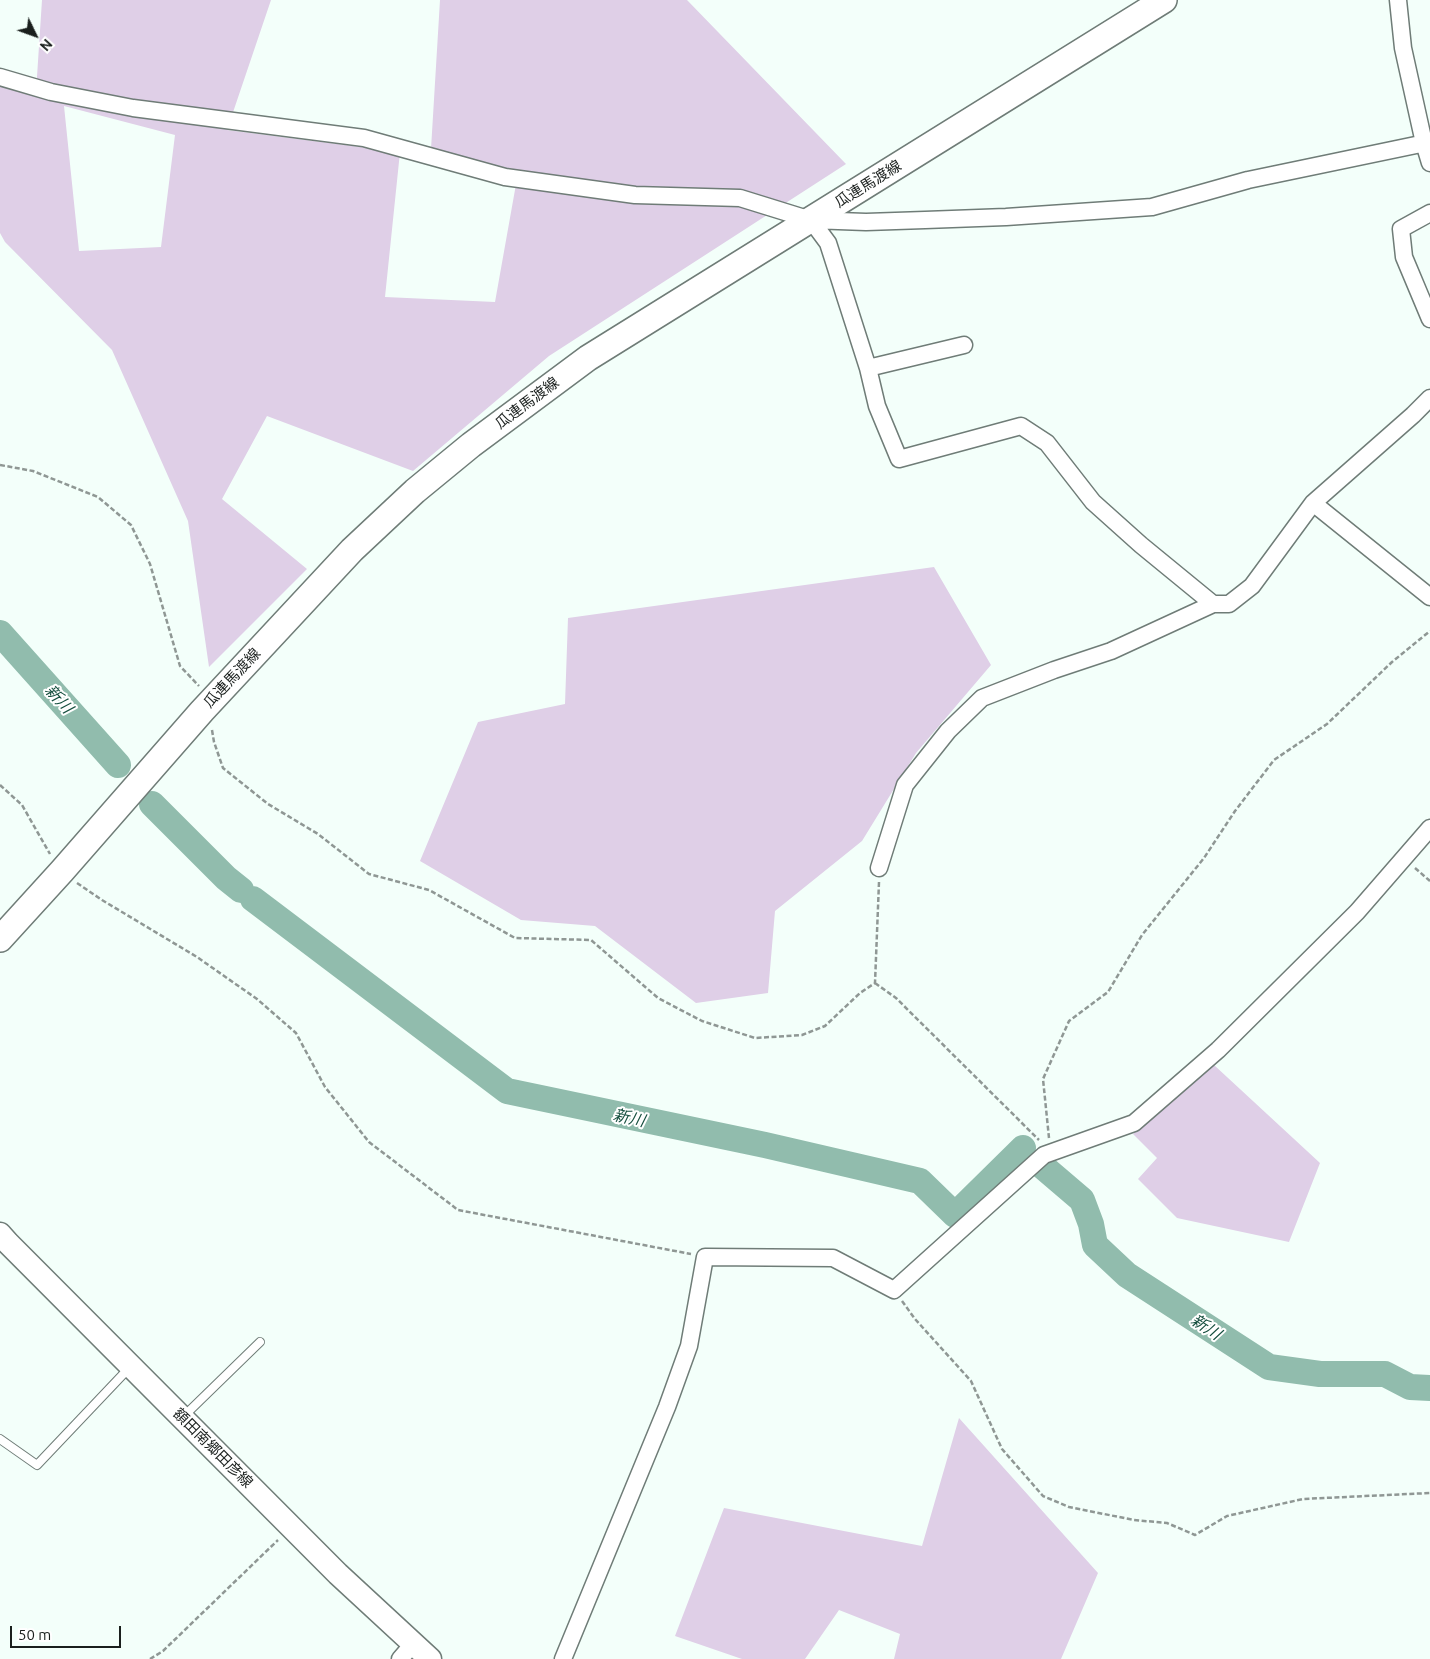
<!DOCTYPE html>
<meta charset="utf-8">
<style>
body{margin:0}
#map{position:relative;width:1430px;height:1659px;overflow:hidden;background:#f3fffa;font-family:Ubuntu,sans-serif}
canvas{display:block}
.north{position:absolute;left:10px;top:10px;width:50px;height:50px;-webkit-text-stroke:4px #fff;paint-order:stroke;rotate:132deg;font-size:14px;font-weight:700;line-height:20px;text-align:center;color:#1a1f1d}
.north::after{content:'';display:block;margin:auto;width:18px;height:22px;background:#1a1f1d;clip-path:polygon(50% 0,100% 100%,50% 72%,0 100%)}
.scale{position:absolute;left:10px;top:1626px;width:111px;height:22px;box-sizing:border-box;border:2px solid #1a1f1d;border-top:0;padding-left:6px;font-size:15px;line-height:18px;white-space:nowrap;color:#1a1f1d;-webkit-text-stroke:4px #fff;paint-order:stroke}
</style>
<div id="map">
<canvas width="1430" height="1659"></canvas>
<div class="north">N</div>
<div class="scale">50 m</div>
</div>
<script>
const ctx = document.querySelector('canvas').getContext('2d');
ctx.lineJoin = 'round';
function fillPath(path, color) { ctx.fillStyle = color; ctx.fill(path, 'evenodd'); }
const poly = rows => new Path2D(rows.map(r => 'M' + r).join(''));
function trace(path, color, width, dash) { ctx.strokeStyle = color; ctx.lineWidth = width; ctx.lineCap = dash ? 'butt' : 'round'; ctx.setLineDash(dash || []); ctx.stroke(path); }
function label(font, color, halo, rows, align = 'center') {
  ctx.font = font + ' Ubuntu,"Noto Sans JP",sans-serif'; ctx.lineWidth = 4; ctx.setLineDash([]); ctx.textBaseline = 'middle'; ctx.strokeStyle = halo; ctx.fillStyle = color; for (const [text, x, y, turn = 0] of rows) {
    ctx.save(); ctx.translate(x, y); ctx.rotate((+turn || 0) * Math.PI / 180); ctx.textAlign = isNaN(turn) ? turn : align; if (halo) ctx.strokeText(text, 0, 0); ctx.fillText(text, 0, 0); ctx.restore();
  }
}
const green = poly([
 [42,0,271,0,227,130,400,152,385,297,495,302,518,173,431,149,440,0,687,0,846,164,549,356,413,471,267,416,222,499,307,569,209,667,188,521,112,350,5,242,0,233,0,83,36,92],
 [64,106,175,135,161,247,79,251],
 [934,567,991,665,916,753,862,841,775,911,768,993,696,1003,595,926,521,920,420,861,478,722,565,704,568,618],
 [1214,1065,1320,1163,1289,1242,1177,1218,1138,1179,1157,1158,1133,1134],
 [959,1418,1098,1573,1061,1659,894,1659,900,1634,839,1610,805,1659,742,1659,675,1636,724,1508,922,1546]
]);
const river = poly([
 [0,633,118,765],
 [152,804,226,878,241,890],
 [253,899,507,1091,765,1145,920,1181,955,1215,1023,1148],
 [1041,1165,1082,1200,1091,1224,1095,1245,1127,1275,1269,1367,1320,1374,1385,1374,1410,1387,1430,1388]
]);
const path = poly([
 [0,465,33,471,98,497,131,525,150,564,180,666,199,686],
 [212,730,214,742,223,768,268,804,318,834,369,874,429,890,515,938,591,940,658,998,702,1021,755,1038,802,1035,825,1026,860,993,875,983,879,882],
 [0,785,22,805,50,854],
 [1415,868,1430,881],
 [77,883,102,900,197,957,257,999,296,1033,325,1087,369,1142,458,1210,691,1254],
 [875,983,896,998,1039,1140],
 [1049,1138,1043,1079,1069,1021,1108,992,1142,935,1204,858,1235,811,1274,760,1327,724,1392,662,1430,631],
 [902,1301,915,1319,971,1381,1002,1449,1043,1496,1069,1507,1134,1520,1167,1523,1195,1535,1227,1516,1303,1499,1430,1493],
 [150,1659,163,1651,278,1540]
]);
const lane = poly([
 [184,1416,260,1342],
 [0,1439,37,1465,130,1367]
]);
const street = poly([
 [1398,0,1403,48,1424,143,1430,163],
 [0,77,51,92,133,108,364,138,505,177,635,195,740,198,811,220,866,222,925,220,1006,217,1152,207,1248,180,1430,142],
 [1430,213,1401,229,1404,257,1430,319],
 [811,220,828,243,868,368,877,406,899,459,1021,426,1047,443,1093,502,1141,545,1213,604],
 [868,368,964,345],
 [1313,503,1430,597],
 [879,868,905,785,948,731,982,698,1054,670,1111,651,1213,604,1229,604,1252,586,1313,503,1413,415,1430,398],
 [400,1659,413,1644],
 [563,1659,667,1407,689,1346,705,1257,833,1258,894,1290,1044,1155,1134,1123,1218,1050,1357,912,1430,828]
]);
const secondary = poly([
 [0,1234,8,1243,338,1574,430,1659]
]);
const primary = poly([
 [0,939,62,871,202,711,352,550,415,491,471,445,588,358,1164,0]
]);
const streetNames = [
 ["瓜連馬渡線",868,184,-32],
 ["瓜連馬渡線",527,403,-37],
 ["瓜連馬渡線",232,678,-47],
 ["額田南郷田彦線",213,1448,45]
];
const waterNames = [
 ["新川",59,699,48],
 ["新川",629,1118,12],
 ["新川",1206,1327,33]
];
fillPath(green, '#dfcfe7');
trace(river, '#91bcad', 26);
trace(lane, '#6f7c77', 10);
trace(street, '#6f7c77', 19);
trace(secondary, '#6f7c77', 25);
trace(primary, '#6f7c77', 28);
trace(path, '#8f9794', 2.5, [5, 2.5]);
trace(lane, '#fff', 8);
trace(street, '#fff', 16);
trace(secondary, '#fff', 22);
trace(primary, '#fff', 25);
label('15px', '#1a1f1d', '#fff', streetNames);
label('italic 16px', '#164f3f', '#fff', waterNames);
</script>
